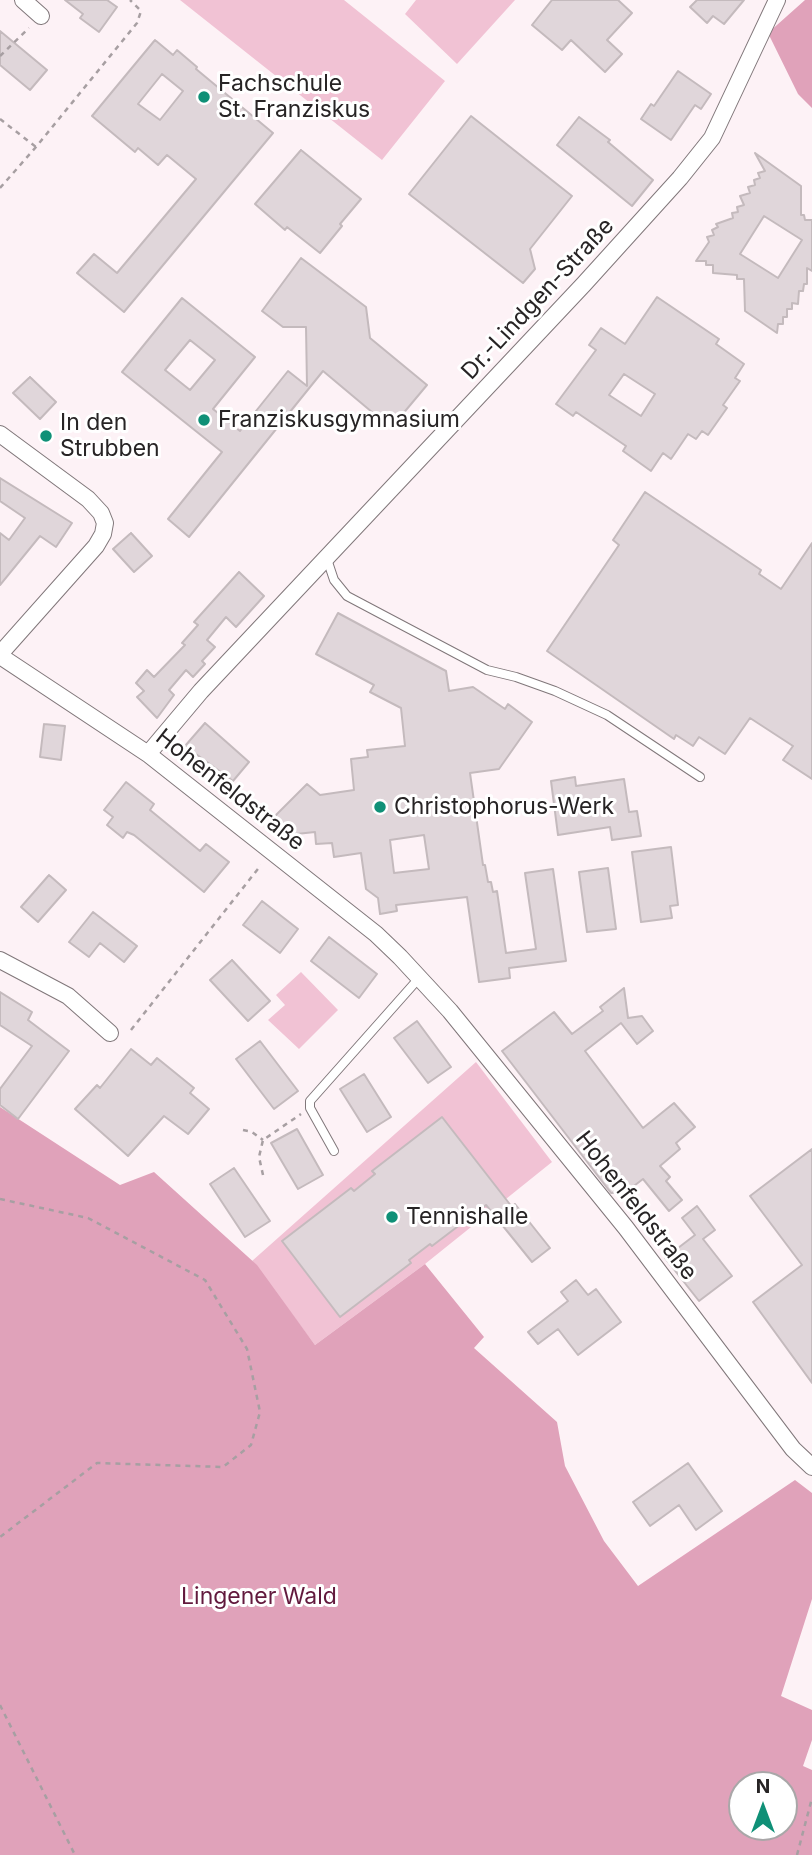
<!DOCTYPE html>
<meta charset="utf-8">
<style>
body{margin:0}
#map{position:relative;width:812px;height:1855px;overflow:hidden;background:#fdf2f6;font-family:Inter,sans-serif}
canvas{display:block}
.north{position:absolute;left:728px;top:1771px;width:70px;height:70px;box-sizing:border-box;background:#fff;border:2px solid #a9a7a8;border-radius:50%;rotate:0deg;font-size:19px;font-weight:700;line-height:28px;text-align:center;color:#272425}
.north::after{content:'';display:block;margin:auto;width:24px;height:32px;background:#0f9077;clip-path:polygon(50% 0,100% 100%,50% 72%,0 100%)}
</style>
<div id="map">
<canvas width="812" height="1855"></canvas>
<div class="north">N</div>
</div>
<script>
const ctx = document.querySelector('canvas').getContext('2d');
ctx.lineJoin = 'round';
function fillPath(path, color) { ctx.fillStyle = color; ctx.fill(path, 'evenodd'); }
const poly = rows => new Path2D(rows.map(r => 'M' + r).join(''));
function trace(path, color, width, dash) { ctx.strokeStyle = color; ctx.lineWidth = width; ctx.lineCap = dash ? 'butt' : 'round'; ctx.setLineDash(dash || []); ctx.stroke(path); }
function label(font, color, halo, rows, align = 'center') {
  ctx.font = font + ' Inter,sans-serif'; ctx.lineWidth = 6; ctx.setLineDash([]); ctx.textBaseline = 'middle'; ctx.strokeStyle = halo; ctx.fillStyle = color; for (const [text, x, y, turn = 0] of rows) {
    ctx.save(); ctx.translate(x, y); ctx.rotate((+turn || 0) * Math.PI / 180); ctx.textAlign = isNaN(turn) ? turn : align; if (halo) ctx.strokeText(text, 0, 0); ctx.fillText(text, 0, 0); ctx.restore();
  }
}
const green = poly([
 [180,0,344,0,445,81,382,160],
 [416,0,515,0,457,64,405,14],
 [301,972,338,1010,299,1049,268,1020,285,1005,276,995],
 [476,1062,552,1162,425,1264,315,1345,252,1261]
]);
const forest = poly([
 [805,0,812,0,812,108,798,94,768,33],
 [0,1107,120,1185,154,1172,257,1265,315,1345,425,1264,484,1337,474,1348,557,1422,565,1466,604,1541,638,1586,795,1480,812,1493,812,1599,781,1696,812,1710,812,1740,803,1766,812,1770,812,1855,0,1855],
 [784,1785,784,1827,742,1827,742,1785]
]);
const building = poly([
 [65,0,107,0,117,7,99,32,80,18,83,14,65,0],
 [552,0,618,0,632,13,607,40,622,54,605,72,571,40,562,50,532,25,552,0],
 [697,0,744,0,724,24,713,16,707,23,690,7,697,0],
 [0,31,47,70,30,90,0,65,0,31],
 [155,40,173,55,177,50,197,67,196,69,273,133,124,312,77,273,94,254,117,273,196,179,167,155,158,165,138,148,135,152,92,116,155,40],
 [162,74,183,91,160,120,138,104,162,74],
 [678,71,711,94,701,109,695,105,671,140,641,119,651,104,654,106,678,71],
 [471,116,572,196,530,249,535,269,523,283,409,194,471,116],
 [579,117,610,140,608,142,653,180,632,206,557,145,579,117],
 [301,150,361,199,340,224,342,226,320,253,287,227,285,230,255,204,301,150],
 [755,153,801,186,801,215,804,215,805,220,812,220,812,271,807,268,807,284,804,284,803,291,799,291,798,304,792,303,792,309,787,309,787,317,783,317,783,324,778,324,777,333,745,311,744,279,737,279,737,275,713,273,713,265,706,265,706,261,696,261,709,242,707,237,714,235,712,230,718,227,716,224,733,218,732,213,738,212,737,207,744,205,740,196,750,193,748,187,755,185,754,180,760,178,758,173,765,171,755,153],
 [764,216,802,240,778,278,740,254,764,216],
 [301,258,366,307,370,338,427,385,391,428,323,371,189,537,168,519,222,452,122,372,182,298,255,357,213,409,240,431,288,371,307,386,306,327,283,327,262,311,301,258],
 [190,340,215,360,190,390,165,370,190,340],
 [657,297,719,339,716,344,744,364,735,378,740,381,723,405,727,408,708,435,702,431,696,439,688,434,671,459,663,453,651,471,623,451,626,446,576,412,573,416,556,404,596,350,589,345,601,328,625,344,657,297],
 [624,374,655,394,641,416,609,395,624,374],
 [30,377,56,402,40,419,13,393,30,377],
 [0,478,72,523,56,547,40,536,0,585,0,533,9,540,25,518,0,501,0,478],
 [645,492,761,570,759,574,781,589,812,543,812,779,783,760,793,746,750,718,725,754,699,737,693,746,676,735,674,739,547,651,619,545,613,540,645,492],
 [131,533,152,556,134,572,113,549,131,533],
 [239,572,264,596,236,627,226,617,207,640,215,647,202,661,205,664,193,677,186,670,169,690,174,695,157,718,137,697,144,691,136,683,147,670,154,677,185,645,182,643,198,625,194,622,239,572],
 [338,613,446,671,449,691,473,687,505,709,508,704,532,722,499,769,470,773,483,865,485,865,488,882,491,882,493,892,497,891,506,953,536,949,525,873,553,869,566,961,509,968,510,978,479,982,467,897,396,905,397,911,380,914,378,898,366,889,361,853,334,857,332,843,316,844,315,832,287,835,273,818,307,784,320,795,354,790,351,759,368,757,367,750,405,746,401,708,370,692,374,685,316,654,338,613],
 [424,835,429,869,394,873,390,840,424,835],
 [205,723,249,762,233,781,185,746,205,723],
 [44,724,65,726,61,760,40,757,44,724],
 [575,777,576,786,624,779,629,812,637,811,641,836,612,840,610,827,558,835,551,781,575,777],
 [126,782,154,804,150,810,200,851,206,844,229,862,204,892,134,835,127,832,123,838,107,825,113,817,104,810,126,782],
 [671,847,678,905,670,906,672,918,641,922,632,852,671,847],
 [608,868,616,929,587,932,579,872,608,868],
 [49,875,66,890,38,922,21,907,49,875],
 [262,901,298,929,280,953,243,925,262,901],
 [93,912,137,946,124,962,100,943,89,957,69,942,93,912],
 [329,937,377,974,359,998,311,961,329,937],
 [232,960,270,1001,248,1021,210,980,232,960],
 [624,988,628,1018,642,1016,653,1031,637,1044,621,1023,585,1051,643,1128,674,1103,695,1127,676,1143,680,1149,660,1166,670,1177,666,1181,682,1200,669,1211,643,1179,626,1192,611,1193,502,1051,554,1012,572,1034,603,1011,600,1007,624,988],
 [0,992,32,1012,28,1020,69,1051,18,1119,0,1105,0,1089,32,1046,0,1025,0,992],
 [417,1021,451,1067,428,1083,394,1038,417,1021],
 [260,1041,298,1091,274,1109,236,1059,260,1041],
 [131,1049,151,1065,157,1058,194,1088,190,1093,209,1109,188,1134,164,1116,128,1156,75,1109,97,1085,100,1088,131,1049],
 [364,1074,391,1117,367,1132,340,1089,364,1074],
 [442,1117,512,1207,515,1204,550,1248,532,1262,486,1205,432,1246,430,1244,409,1260,411,1263,340,1317,282,1241,351,1188,354,1191,375,1174,372,1171,442,1117],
 [297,1129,323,1175,298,1189,271,1143,297,1129],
 [812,1149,812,1383,753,1302,802,1265,750,1196,812,1149],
 [234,1168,270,1221,245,1237,210,1184,234,1168],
 [697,1206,715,1230,703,1239,732,1276,699,1301,665,1258,695,1235,682,1218,697,1206],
 [576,1280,588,1295,596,1289,621,1322,578,1355,558,1329,538,1344,528,1332,568,1301,561,1292,576,1280],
 [688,1463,722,1511,696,1530,679,1505,650,1526,633,1502,688,1463]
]);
const path = poly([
 [0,56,29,28],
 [0,119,36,147],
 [0,188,36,147,137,23,141,11,130,0],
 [131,1030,261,865],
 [243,1130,252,1132,263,1140],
 [263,1175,259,1157,263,1140,301,1114],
 [0,1199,88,1218,205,1280,247,1349,260,1412,251,1445,223,1467,97,1463,0,1537],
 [0,1705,75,1855],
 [797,1855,812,1798]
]);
const lane = poly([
 [327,559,334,580,347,596,487,670,516,677,555,691,607,715,700,777],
 [334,1151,310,1108,310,1101,420,977]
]);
const street = poly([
 [23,0,41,16],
 [0,434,88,499,101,513,105,523,103,534,96,546,0,654],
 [0,656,148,754,376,934,400,957,450,1011,493,1064,626,1228,793,1449,812,1467],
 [148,754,201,691,584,284,680,178,712,138,777,0],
 [0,960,68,996,110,1033]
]);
const markers = [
 [204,97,7,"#0f9077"],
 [204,420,7,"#0f9077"],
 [46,436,7,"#0f9077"],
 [380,807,7,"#0f9077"],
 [392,1217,7,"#0f9077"]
];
const poiNames = [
 ["Fachschule",218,84],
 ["St. Franziskus",218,110],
 ["Franziskusgymnasium",218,420],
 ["In den",60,423],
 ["Strubben",60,449],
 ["Christophorus-Werk",394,807],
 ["Tennishalle",406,1217]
];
const streetNames = [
 ["Dr.-Lindgen-Straße",538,299,-47],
 ["Hohenfeldstraße",230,790,38],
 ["Hohenfeldstraße",636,1206,52]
];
const parkNames = [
 ["Lingener Wald",259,1597]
];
fillPath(green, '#f1c2d4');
fillPath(forest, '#e0a2ba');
fillPath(building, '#e0d6da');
trace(building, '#c4babd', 2);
trace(lane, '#80777a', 10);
trace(street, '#80777a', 18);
trace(path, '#a79fa2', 2.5, [5, 5]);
trace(lane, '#fff', 8);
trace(street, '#fff', 16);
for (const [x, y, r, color] of markers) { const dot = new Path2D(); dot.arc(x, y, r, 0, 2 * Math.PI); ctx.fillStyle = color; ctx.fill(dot); trace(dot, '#fff', 2.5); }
label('23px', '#272425', '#fff', poiNames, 'left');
label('23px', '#272425', '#fff', streetNames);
label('23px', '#62193d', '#fff', parkNames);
</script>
